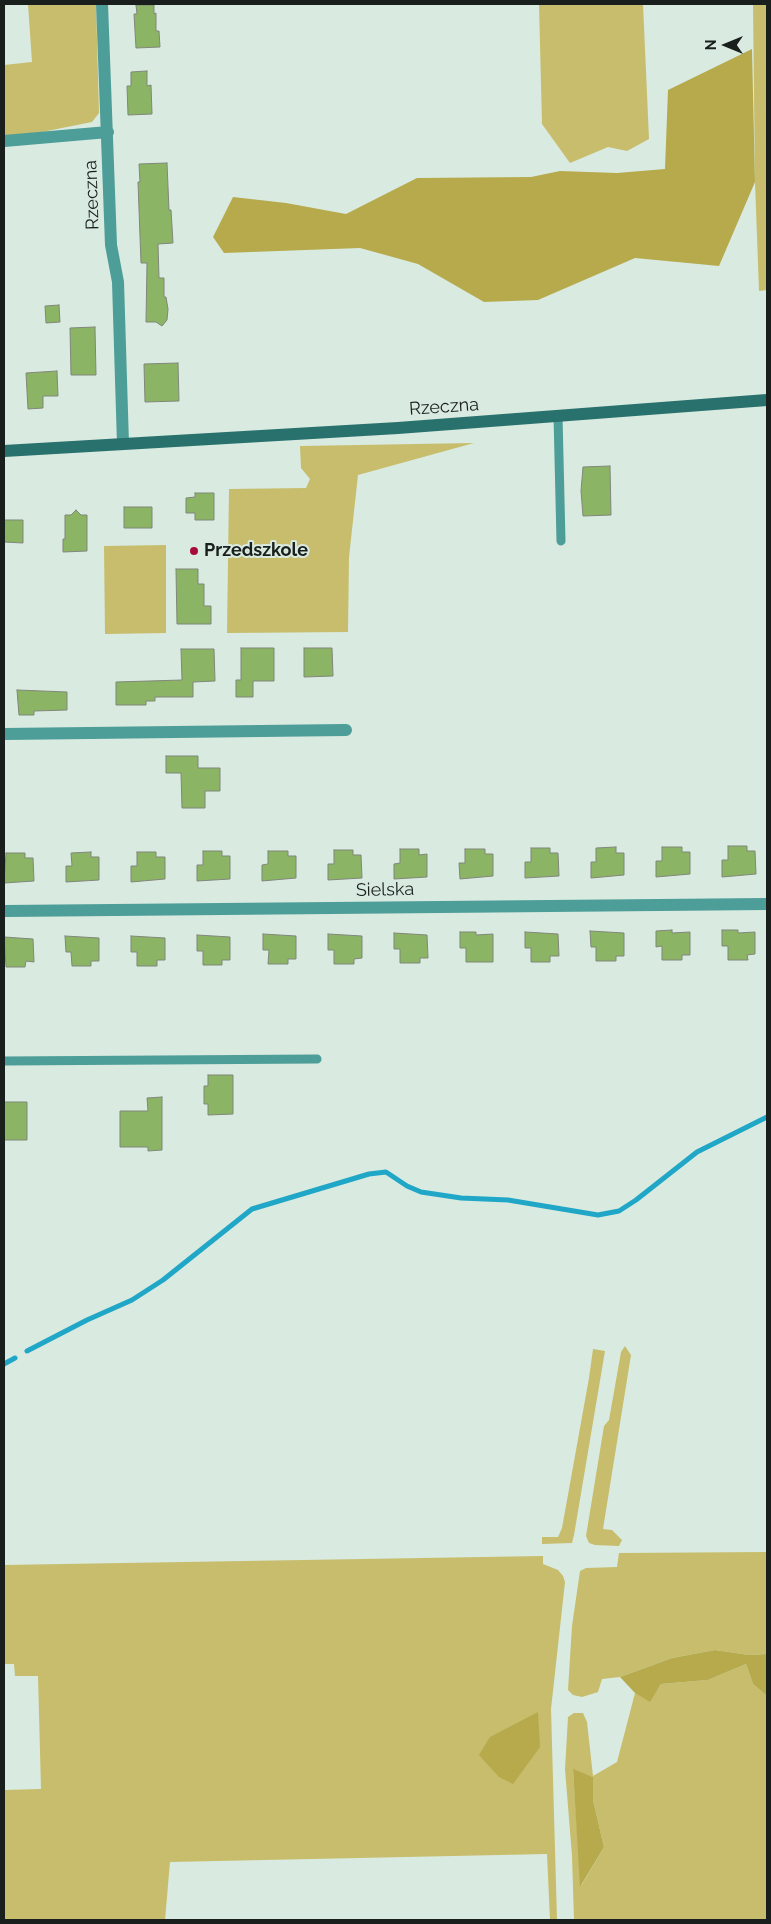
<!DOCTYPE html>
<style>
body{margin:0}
#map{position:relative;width:771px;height:1924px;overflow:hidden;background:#d9eae0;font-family:Raleway,sans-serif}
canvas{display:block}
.frame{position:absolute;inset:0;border:5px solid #191f1c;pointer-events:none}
.north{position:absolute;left:701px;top:20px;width:50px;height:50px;-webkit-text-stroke:4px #d9eae0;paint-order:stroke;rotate:270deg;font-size:14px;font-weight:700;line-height:20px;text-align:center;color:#191f1c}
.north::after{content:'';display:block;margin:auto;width:18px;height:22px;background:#191f1c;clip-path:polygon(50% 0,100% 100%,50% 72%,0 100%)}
</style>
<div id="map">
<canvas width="771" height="1924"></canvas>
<div class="frame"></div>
<div class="north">N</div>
</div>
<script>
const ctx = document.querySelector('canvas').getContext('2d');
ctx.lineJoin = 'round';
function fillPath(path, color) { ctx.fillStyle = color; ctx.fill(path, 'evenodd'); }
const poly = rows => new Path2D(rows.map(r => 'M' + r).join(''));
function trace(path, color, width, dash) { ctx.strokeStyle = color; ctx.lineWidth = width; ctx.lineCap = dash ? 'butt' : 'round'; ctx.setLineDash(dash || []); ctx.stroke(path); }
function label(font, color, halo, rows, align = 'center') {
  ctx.font = font + ' Raleway,sans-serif'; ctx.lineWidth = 4; ctx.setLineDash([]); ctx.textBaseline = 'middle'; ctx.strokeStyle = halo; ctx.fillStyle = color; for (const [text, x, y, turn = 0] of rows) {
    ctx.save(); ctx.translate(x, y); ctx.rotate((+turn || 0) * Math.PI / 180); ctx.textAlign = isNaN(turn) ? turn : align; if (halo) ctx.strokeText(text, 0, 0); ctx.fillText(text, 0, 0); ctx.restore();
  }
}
const green = poly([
 [28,4,96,4,99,113,92,122,42,132,4,136,4,65,32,62],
 [539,4,643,4,649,139,627,151,608,147,570,163,542,124],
 [753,4,767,4,767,290,759,291,755,182],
 [474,443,358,475,349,557,348,632,227,633,229,489,306,488,310,479,301,468,300,446],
 [166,545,166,633,105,634,104,546],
 [625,1346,631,1355,603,1529,612,1530,622,1540,619,1546,595,1545,589,1543,586,1536,604,1426,609,1420,621,1352],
 [593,1349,605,1351,574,1535,572,1543,542,1544,542,1537,558,1537,562,1528,589,1378],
 [767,1552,767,1654,749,1655,715,1650,672,1658,620,1677,602,1679,598,1692,582,1697,573,1695,568,1690,572,1626,580,1571,586,1568,617,1567,619,1553],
 [543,1556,543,1564,558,1570,563,1576,565,1582,551,1709,557,1920,550,1920,547,1854,170,1862,165,1920,4,1920,4,1790,41,1789,38,1676,15,1676,14,1664,4,1664,4,1565],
 [746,1664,753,1684,767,1696,767,1920,574,1920,572,1856,565,1769,568,1717,574,1713,583,1713,587,1722,593,1776,617,1762,635,1693,650,1701,661,1684,708,1680],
 [573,1770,593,1777,593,1800,604,1847,581,1886]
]);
const forest = poly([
 [752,49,755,182,719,266,635,258,538,300,484,302,418,264,360,248,224,253,213,237,233,197,286,203,346,214,417,178,531,177,560,171,617,173,665,169,668,90],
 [715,1650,749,1655,767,1654,767,1696,753,1684,746,1664,708,1680,661,1684,650,1702,635,1693,620,1677,672,1658],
 [538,1712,540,1747,513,1784,499,1777,479,1755,490,1737],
 [573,1769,593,1777,593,1800,604,1847,580,1887]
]);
const stream = poly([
 [27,1351,87,1320,132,1300,163,1280,252,1209,369,1174,386,1172,407,1186,421,1192,461,1198,508,1200,598,1215,619,1211,636,1200,697,1152,767,1117],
 [4,1364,15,1358]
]);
const building = poly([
 [136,5,154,5,154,14,156,13,156,31,159,31,160,47,136,48,134,14,137,14,136,5],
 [147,71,147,86,151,85,152,114,128,115,127,86,131,86,131,72,147,71],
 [167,163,169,210,171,210,173,243,158,244,159,278,164,278,164,297,166,297,168,309,167,320,162,326,156,322,146,322,147,263,141,263,138,182,140,182,139,164,167,163],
 [59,305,60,322,46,323,45,306,59,305],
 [95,327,96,375,71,375,70,328,95,327],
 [178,363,179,401,145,402,144,364,178,363],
 [57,371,58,396,43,396,43,408,28,409,26,373,57,371],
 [610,466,611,515,583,516,581,491,583,467,610,466],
 [195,493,214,493,214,520,195,520,195,513,186,513,186,498,195,497,195,493],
 [124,507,152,507,152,528,124,528,124,507],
 [76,510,81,515,87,515,87,551,63,552,63,539,65,539,65,515,71,515,76,510],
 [4,520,23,520,23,543,4,542,4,520],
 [176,569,198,569,198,584,204,584,204,606,211,606,211,624,177,624,176,569],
 [241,648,274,648,274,681,253,681,253,697,236,697,236,680,241,680,241,648],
 [304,648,332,648,333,676,304,677,304,648],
 [181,649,214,649,215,681,193,682,193,697,155,697,155,701,146,701,146,705,116,705,116,682,182,680,181,649],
 [17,690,67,692,67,710,34,711,34,715,19,715,17,690],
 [166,756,198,756,198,768,220,768,220,791,205,791,205,808,182,808,181,773,166,773,166,756],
 [728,846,747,846,747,851,755,851,756,874,722,877,722,860,728,860,728,846],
 [616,847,616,853,624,853,624,875,591,878,591,862,596,862,596,848,616,847],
 [662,847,682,847,682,852,690,852,690,874,656,877,656,861,662,861,662,847],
 [531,848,550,848,550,853,558,853,559,876,525,878,525,862,531,862,531,848],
 [400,849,419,849,419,855,427,854,427,877,394,879,394,864,400,863,400,849],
 [465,849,485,849,485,854,493,854,493,876,460,879,459,863,465,863,465,849],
 [334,850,353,850,353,855,361,855,362,878,328,880,328,864,334,864,334,850],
 [203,851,222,851,222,856,230,856,230,879,197,881,197,865,203,865,203,851],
 [268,851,288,851,288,856,296,856,296,878,262,881,262,865,268,864,268,851],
 [91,852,91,857,99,857,99,880,66,882,66,866,72,866,71,853,91,852],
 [137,852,156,852,156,857,165,857,165,879,131,882,131,866,137,866,137,852],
 [6,853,25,853,25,858,33,858,34,881,4,883,6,853],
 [672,930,672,933,690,932,690,955,682,955,682,960,662,960,662,946,656,947,656,931,672,930],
 [722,930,738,930,738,933,755,932,755,954,747,955,748,960,728,960,728,946,722,946,722,930],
 [590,931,624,933,624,956,616,956,616,961,596,961,596,947,591,947,590,931],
 [460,932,476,932,476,935,493,934,493,962,466,962,466,948,460,948,460,932],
 [525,932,558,934,559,956,550,956,550,962,531,962,531,948,525,948,525,932],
 [394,933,427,935,428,958,420,958,420,963,400,963,400,949,394,949,394,933],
 [263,934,296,936,296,959,288,959,288,964,268,964,269,950,263,950,263,934],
 [328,934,362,936,362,958,354,959,354,964,334,964,334,950,328,950,328,934],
 [197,935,230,937,230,960,222,960,222,965,203,965,203,951,197,951,197,935],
 [65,936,99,938,99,961,91,961,91,966,72,966,71,952,66,952,65,936],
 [131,936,165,938,165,960,157,960,157,966,137,966,137,952,131,952,131,936],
 [4,937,33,939,34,962,26,961,25,967,6,967,4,937],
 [208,1075,233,1075,233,1114,208,1115,208,1104,204,1104,204,1086,208,1086,208,1075],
 [162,1097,162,1150,148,1151,148,1147,120,1147,120,1111,148,1111,147,1098,162,1097],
 [4,1102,27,1102,27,1140,4,1140,4,1102]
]);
const lane = poly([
 [558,416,561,541],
 [4,1061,317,1059]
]);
const street = poly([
 [102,4,111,245,118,282,123,444],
 [4,141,108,132],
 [4,734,346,730],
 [4,911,767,904]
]);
const secondary = poly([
 [4,451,398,428,767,400]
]);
const markers = [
 [194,551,5,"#a60b39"]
];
const streetNames = [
 ["Rzeczna",92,195,-92],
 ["Rzeczna",444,407,-4],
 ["Sielska",385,890,-1]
];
const poiNames = [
 ["Przedszkole",204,551]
];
fillPath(green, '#c7bd6c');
fillPath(forest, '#b6aa4d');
trace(stream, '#20a7c7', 5);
fillPath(building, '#8bb465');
trace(building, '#80877a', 1);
trace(lane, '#4d9d98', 9);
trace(street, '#4d9d98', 12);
trace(secondary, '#28716d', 12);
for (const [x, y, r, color] of markers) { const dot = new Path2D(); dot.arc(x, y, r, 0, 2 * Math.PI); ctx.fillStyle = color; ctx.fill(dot); trace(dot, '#d9eae0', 2); }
label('18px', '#191f1c', '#d9eae0', streetNames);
label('bold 18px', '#191f1c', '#d9eae0', poiNames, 'left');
</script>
